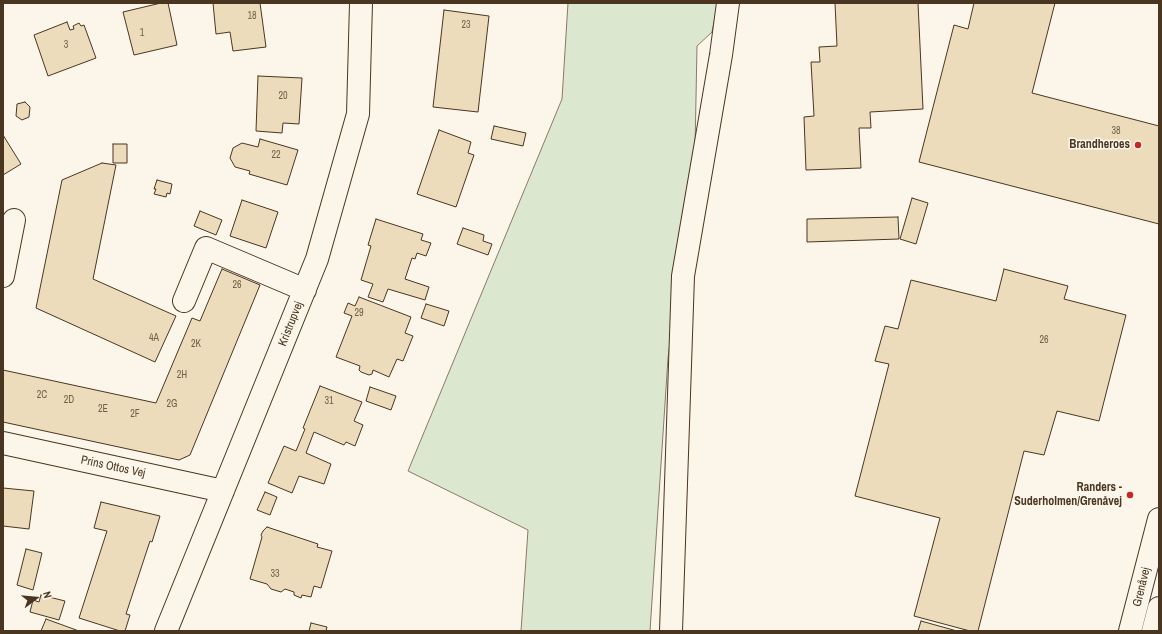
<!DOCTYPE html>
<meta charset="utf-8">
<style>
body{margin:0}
#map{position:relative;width:1162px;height:634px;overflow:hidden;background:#fbf6e9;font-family:"Archivo Narrow",sans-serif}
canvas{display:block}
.frame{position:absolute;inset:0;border:4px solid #4a3520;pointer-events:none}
.north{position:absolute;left:16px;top:578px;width:40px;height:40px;-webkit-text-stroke:3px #fbf6e9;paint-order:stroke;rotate:74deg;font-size:11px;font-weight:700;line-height:16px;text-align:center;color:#4a3520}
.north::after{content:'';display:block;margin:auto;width:14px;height:18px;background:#4a3520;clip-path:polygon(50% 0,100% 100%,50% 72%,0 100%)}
</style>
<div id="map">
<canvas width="1162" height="634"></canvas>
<div class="frame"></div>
<div class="north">N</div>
</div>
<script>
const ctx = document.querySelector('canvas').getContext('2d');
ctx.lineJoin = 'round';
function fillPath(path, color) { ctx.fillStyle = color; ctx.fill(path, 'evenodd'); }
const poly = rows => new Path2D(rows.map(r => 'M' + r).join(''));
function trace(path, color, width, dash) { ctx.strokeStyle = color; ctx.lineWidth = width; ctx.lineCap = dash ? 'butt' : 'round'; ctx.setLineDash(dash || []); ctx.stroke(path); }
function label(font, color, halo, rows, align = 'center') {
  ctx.font = font + ' "Archivo Narrow",sans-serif'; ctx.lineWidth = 3; ctx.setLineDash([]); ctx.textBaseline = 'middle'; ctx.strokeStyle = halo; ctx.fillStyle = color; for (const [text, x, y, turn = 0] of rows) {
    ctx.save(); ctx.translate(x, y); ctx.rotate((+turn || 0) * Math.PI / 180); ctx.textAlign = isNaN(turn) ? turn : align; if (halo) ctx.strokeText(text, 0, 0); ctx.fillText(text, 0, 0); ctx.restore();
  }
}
const green = poly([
 [568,3,718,3,712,32,697,46,695,149,668,358,650,631,521,631,528,530,408,471,562,99,568,3]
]);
const building = poly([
 [161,3,168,3,177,45,134,55,123,12,161,3],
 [213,3,260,3,266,47,233,51,230,32,216,34,213,3],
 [835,3,918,3,923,109,870,112,871,128,859,128,861,168,806,170,804,117,814,116,811,62,820,62,819,47,837,46,835,3],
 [974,3,1055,3,1032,93,1159,126,1159,224,919,162,954,25,968,29,974,3],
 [444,10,489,16,478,112,433,107,444,10],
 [67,22,70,30,74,29,73,26,79,23,81,26,84,25,96,58,48,76,34,35,67,22],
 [258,76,302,78,299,124,283,123,282,133,256,131,258,76],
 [25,102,30,107,29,117,22,120,16,116,17,104,25,102],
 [494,126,526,133,523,146,491,139,494,126],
 [439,130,471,142,468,153,474,155,456,207,417,194,439,130],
 [3,135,21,164,3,175,3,135],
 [260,139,298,150,287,185,249,174,250,171,235,167,230,158,233,148,242,143,258,147,260,139],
 [113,144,127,144,127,163,113,163,113,144],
 [102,163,116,165,93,279,176,316,155,362,36,308,62,180,102,163],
 [157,180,172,184,170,194,167,193,166,197,154,194,156,189,154,189,157,180],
 [912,198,928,203,916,244,900,239,912,198],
 [242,200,278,212,266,248,230,236,242,200],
 [200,211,222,220,216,235,194,226,200,211],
 [898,217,899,239,807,242,807,219,898,217],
 [376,219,423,234,421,240,431,243,426,256,417,253,415,259,412,258,405,279,429,287,425,300,388,289,383,302,368,297,373,284,361,280,371,246,368,245,376,219],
 [463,228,484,235,483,241,492,244,488,255,457,244,463,228],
 [222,269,260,285,190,455,179,460,3,422,3,370,156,403,192,318,200,321,222,269],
 [1004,269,1068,286,1064,299,1126,315,1099,421,1057,411,1044,455,1024,451,978,631,970,631,914,616,940,518,855,496,889,364,875,361,885,326,898,329,911,280,996,301,1004,269],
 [359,297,411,317,405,333,413,336,403,361,397,359,389,377,373,370,372,374,369,375,361,372,359,370,360,366,336,357,352,316,344,313,348,303,355,306,359,297],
 [426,304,449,311,444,326,421,318,426,304],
 [320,386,362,402,354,421,363,425,355,446,346,442,344,445,314,432,306,453,331,464,324,484,299,476,292,493,268,483,284,446,296,451,305,429,303,428,320,386],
 [370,387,396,396,391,410,366,401,370,387],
 [3,488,34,491,29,529,3,526,3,488],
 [265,492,277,497,270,515,257,510,265,492],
 [101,502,160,516,152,542,150,541,126,614,130,615,125,631,120,631,79,618,107,531,94,528,101,502],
 [267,527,318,544,317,547,332,551,321,588,314,586,311,597,302,595,301,598,294,595,294,592,285,589,281,592,271,589,267,584,250,579,262,537,261,535,263,531,267,527],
 [26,549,42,553,33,590,17,585,26,549],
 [41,595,65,601,59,620,30,612,33,600,39,602,41,595],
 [46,619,79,631,41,631,46,619],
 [921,621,957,631,918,631,921,621],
 [311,623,327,627,326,631,309,631,311,623]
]);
const minor = poly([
 [3,276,14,220],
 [184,301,206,248,305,290],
 [3,443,223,491],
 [166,631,317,259,358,114,361,3],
 [671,631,683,276,721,55,728,3],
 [1130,631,1159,519],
 [1153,631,1159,608]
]);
const markers = [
 [1138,145,4,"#c62828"],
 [1130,495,4,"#c62828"]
];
const numberNames = [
 ["18",252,16],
 ["23",466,25],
 ["1",142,33],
 ["3",66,45],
 ["20",283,96],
 ["38",1116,131],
 ["22",276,155],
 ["26",237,285],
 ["29",359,313],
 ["4A",154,338],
 ["26",1044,340],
 ["2K",196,344],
 ["2H",182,375],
 ["2C",42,395],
 ["2D",69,400],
 ["31",329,401],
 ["2G",172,404],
 ["2E",103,409],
 ["2F",135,414],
 ["33",275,574]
];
const poiNames = [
 ["Brandheroes",1130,145],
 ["Randers -",1122,488],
 ["Suderholmen/Grenåvej",1122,502]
];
const streetNames = [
 ["Kristrupvej",291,324,-68],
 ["Prins Ottos Vej",113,467,12],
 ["Grenåvej",1142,587,-76]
];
fillPath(green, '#dce7d0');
trace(green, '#887966', 1);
fillPath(building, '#ecdcbc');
trace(building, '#4a3520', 1);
trace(minor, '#4a3520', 24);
trace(minor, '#fbf6e9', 22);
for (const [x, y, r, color] of markers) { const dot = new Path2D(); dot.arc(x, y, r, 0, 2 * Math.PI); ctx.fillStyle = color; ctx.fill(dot); trace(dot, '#fbf6e9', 1.5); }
label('10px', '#725f47', null, numberNames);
label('bold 12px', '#4a3520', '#fbf6e9', poiNames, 'right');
label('12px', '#4a3520', '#fbf6e9', streetNames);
</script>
